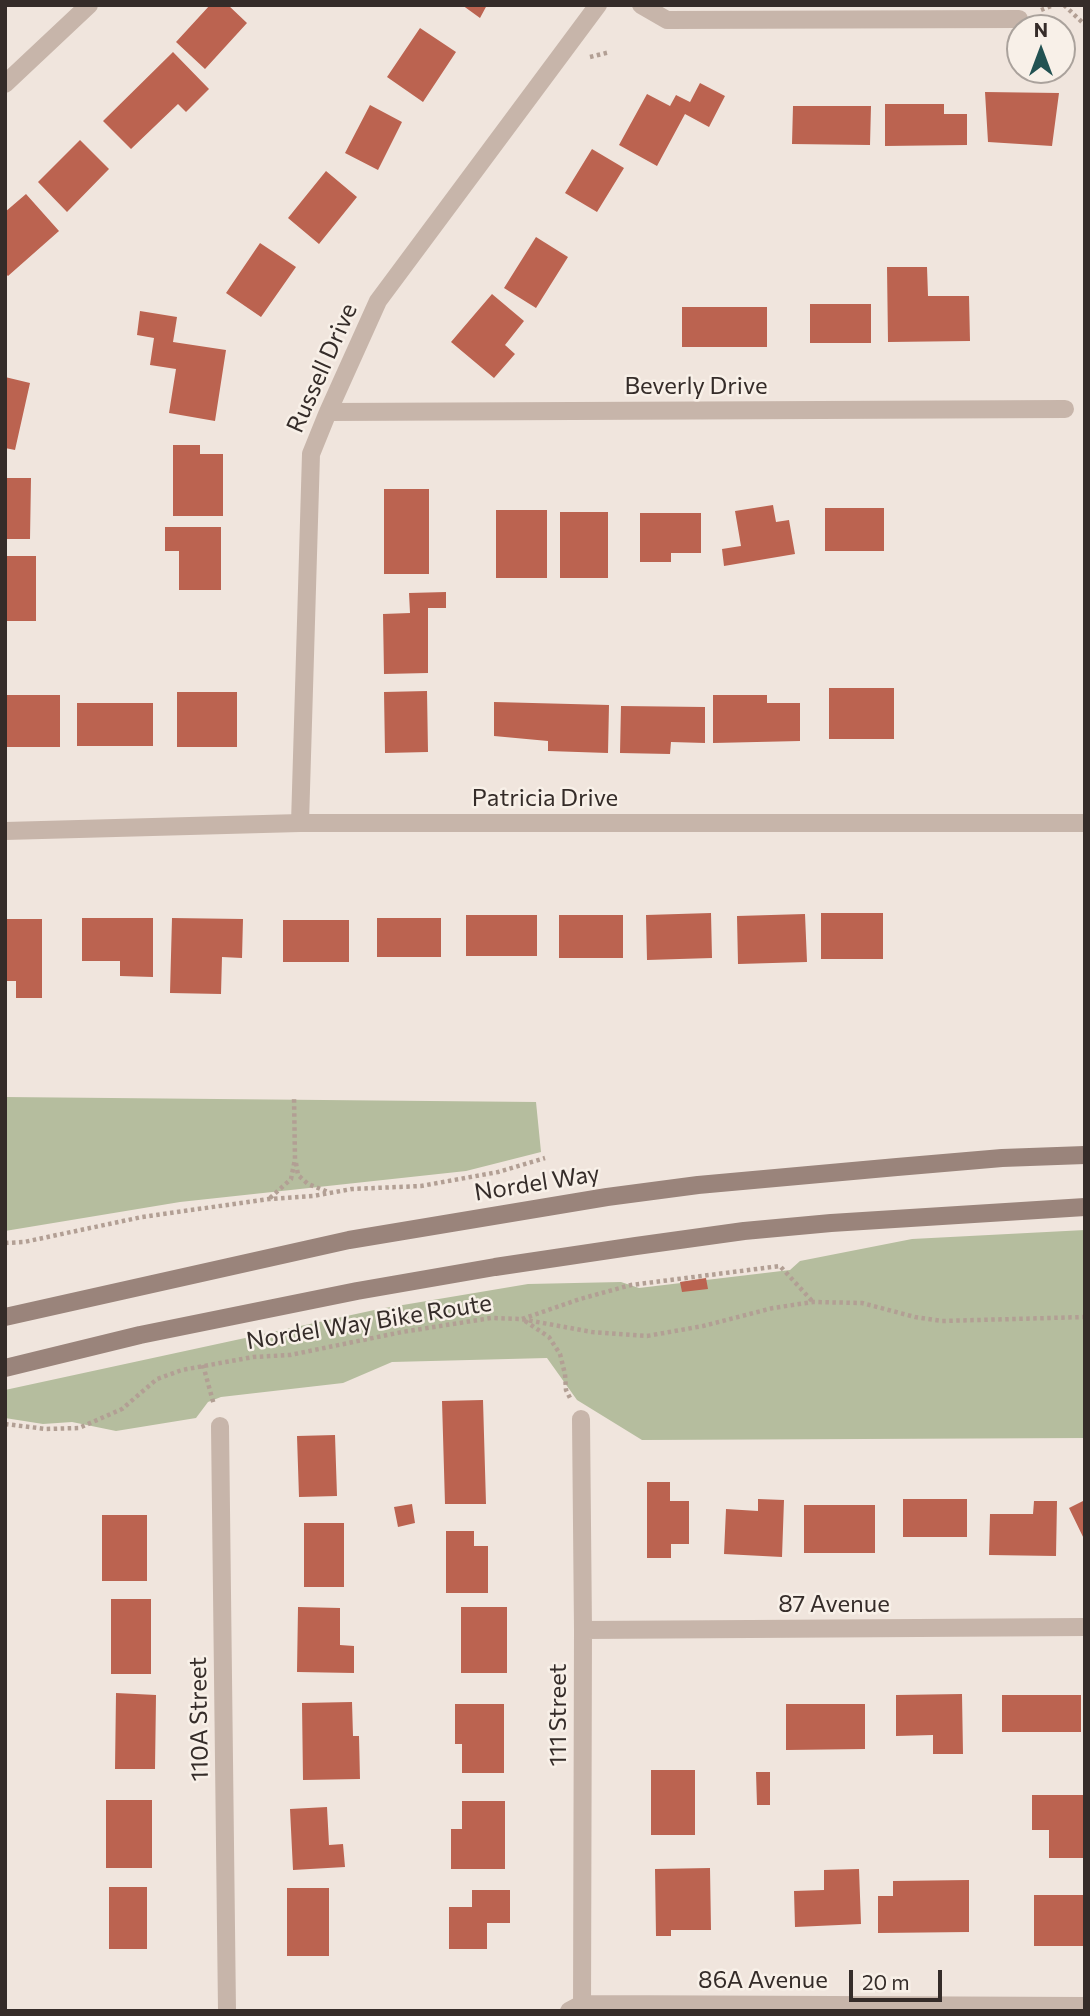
<!DOCTYPE html>
<style>
body{margin:0}
#map{position:relative;width:1090px;height:2016px;overflow:hidden;background:#f0e5dd;font-family:Commissioner,sans-serif}
canvas{display:block}
.frame{position:absolute;inset:0;border:7px solid #352c29;pointer-events:none}
.north{position:absolute;left:1006px;top:14px;width:70px;height:70px;box-sizing:border-box;background:#f8f0e8;border:2px solid #aaa29c;border-radius:50%;rotate:0deg;font-size:19px;font-weight:700;line-height:28px;text-align:center;color:#352c29}
.north::after{content:'';display:block;margin:auto;width:24px;height:32px;background:#225252;clip-path:polygon(50% 0,100% 100%,50% 72%,0 100%)}
.scale{position:absolute;left:849px;top:1970px;width:93px;height:32px;box-sizing:border-box;border:4px solid #352c29;border-top:0;padding-left:9px;font-size:21px;line-height:24px;white-space:nowrap;color:#352c29;-webkit-text-stroke:5px #f8f0e8;paint-order:stroke}
</style>
<div id="map">
<canvas width="1090" height="2016"></canvas>
<div class="frame"></div>
<div class="north">N</div>
<div class="scale">20 m</div>
</div>
<script>
const ctx = document.querySelector('canvas').getContext('2d');
ctx.lineJoin = 'round';
function fillPath(path, color) { ctx.fillStyle = color; ctx.fill(path, 'evenodd'); }
const poly = rows => new Path2D(rows.map(r => 'M' + r).join(''));
function trace(path, color, width, dash) { ctx.strokeStyle = color; ctx.lineWidth = width; ctx.lineCap = dash ? 'butt' : 'round'; ctx.setLineDash(dash || []); ctx.stroke(path); }
function label(font, color, halo, rows, align = 'center') {
  ctx.font = font + ' Commissioner,sans-serif'; ctx.lineWidth = 5; ctx.setLineDash([]); ctx.textBaseline = 'middle'; ctx.strokeStyle = halo; ctx.fillStyle = color; for (const [text, x, y, turn = 0] of rows) {
    ctx.save(); ctx.translate(x, y); ctx.rotate((+turn || 0) * Math.PI / 180); ctx.textAlign = isNaN(turn) ? turn : align; if (halo) ctx.strokeText(text, 0, 0); ctx.fillText(text, 0, 0); ctx.restore();
  }
}
const green = poly([
 [5,1097,536,1102,541,1152,466,1171,180,1202,5,1231],
 [1085,1230,1085,1438,642,1440,577,1400,547,1358,392,1362,343,1383,221,1397,208,1402,196,1418,116,1431,72,1422,43,1424,5,1418,5,1390,379,1309,528,1284,621,1282,639,1288,790,1270,800,1261,912,1239]
]);
const building = poly([
 [210,5,228,5,247,23,205,69,176,42],
 [462,5,487,5,480,18],
 [420,28,456,52,423,102,387,77],
 [173,52,209,89,186,112,178,104,131,149,103,121],
 [700,83,725,96,709,127,685,114,657,166,619,145,647,94,670,106,676,95,690,102],
 [985,92,1059,93,1052,146,988,142],
 [885,104,944,104,944,114,967,114,967,145,885,146],
 [370,105,402,122,378,170,345,153],
 [793,106,871,106,870,145,792,144],
 [80,140,109,169,67,212,38,182],
 [592,149,624,168,597,212,565,193],
 [326,171,357,197,319,244,288,218],
 [26,194,59,231,8,276,5,273,5,212],
 [536,237,568,257,536,308,504,288],
 [260,243,296,267,261,317,226,293],
 [887,267,927,267,928,296,969,296,970,341,888,342],
 [492,294,524,321,505,345,515,354,494,378,451,342],
 [810,304,871,304,871,343,810,343],
 [682,307,767,307,767,347,682,347],
 [140,311,177,317,173,342,226,350,215,421,169,413,176,369,150,365,154,338,137,335],
 [5,377,30,383,15,450,5,448],
 [173,445,200,445,200,454,223,454,223,516,173,516],
 [5,478,31,478,30,539,5,539],
 [384,489,429,489,429,574,384,574],
 [773,505,776,522,789,520,795,554,724,566,722,549,741,546,735,511],
 [825,508,884,508,884,551,825,551],
 [496,510,547,510,547,578,496,578],
 [560,512,608,512,608,578,560,578],
 [640,513,701,513,701,553,671,553,671,562,640,562],
 [165,527,221,527,221,590,179,590,179,551,165,551],
 [5,556,36,556,36,621,5,621],
 [446,592,446,608,428,608,428,673,384,674,383,614,410,613,409,593],
 [829,688,894,688,894,739,829,739],
 [427,691,428,752,385,753,384,692],
 [177,692,237,692,237,747,177,747],
 [5,695,60,695,60,747,5,747],
 [713,695,767,695,767,703,800,703,800,741,713,743],
 [494,702,609,705,608,753,548,751,548,741,494,736],
 [77,703,153,703,153,746,77,746],
 [621,706,705,707,705,743,671,742,670,754,620,753],
 [711,913,712,958,647,960,646,915],
 [821,913,883,913,883,959,821,959],
 [805,914,807,962,738,964,737,916],
 [466,915,537,915,537,956,466,956],
 [559,915,623,915,623,958,559,958],
 [82,918,153,918,153,977,120,976,120,961,82,961],
 [172,918,243,919,242,958,222,957,221,994,170,993],
 [377,918,441,918,441,957,377,957],
 [5,919,42,919,42,998,16,998,16,981,5,981],
 [283,920,349,920,349,962,283,962],
 [706,1278,708,1289,682,1292,680,1282],
 [483,1400,486,1504,445,1504,442,1401],
 [335,1435,337,1496,299,1497,297,1436],
 [647,1482,670,1482,670,1501,689,1501,689,1544,671,1544,671,1558,647,1558],
 [758,1499,784,1500,782,1557,724,1554,726,1509,758,1511],
 [903,1499,967,1499,967,1537,903,1537],
 [1085,1500,1085,1541,1069,1508],
 [1034,1501,1057,1501,1056,1556,989,1555,990,1514,1033,1514],
 [412,1504,415,1523,398,1527,394,1507],
 [804,1505,875,1505,875,1553,804,1553],
 [102,1515,147,1515,147,1581,102,1581],
 [304,1523,344,1523,344,1587,304,1587],
 [446,1531,474,1531,474,1546,488,1546,488,1593,446,1593],
 [111,1599,151,1599,151,1674,111,1674],
 [298,1607,340,1608,340,1645,354,1646,354,1673,297,1672],
 [461,1607,507,1607,507,1673,461,1673],
 [116,1693,156,1695,155,1769,115,1769],
 [962,1694,963,1754,933,1754,933,1735,896,1736,896,1695],
 [1002,1695,1081,1695,1081,1732,1002,1732],
 [352,1702,353,1736,359,1736,360,1779,303,1780,302,1703],
 [455,1704,504,1704,504,1773,462,1773,462,1744,455,1744],
 [786,1704,865,1704,865,1749,786,1750],
 [651,1770,695,1770,695,1835,651,1835],
 [756,1772,770,1772,770,1805,757,1805],
 [1032,1795,1085,1795,1085,1858,1049,1858,1049,1830,1032,1830],
 [106,1800,152,1800,152,1868,106,1868],
 [462,1801,505,1801,505,1869,451,1869,451,1829,462,1829],
 [327,1807,329,1845,343,1844,345,1867,293,1870,290,1809],
 [710,1868,711,1930,671,1930,671,1936,656,1936,655,1869],
 [859,1869,861,1924,795,1927,794,1891,824,1890,824,1870],
 [969,1880,969,1932,878,1933,878,1896,893,1896,893,1881],
 [109,1887,147,1887,147,1949,109,1949],
 [287,1888,329,1888,329,1956,287,1956],
 [472,1890,510,1890,510,1923,487,1923,487,1949,449,1949,449,1907,472,1907],
 [1034,1895,1085,1895,1085,1946,1034,1946]
]);
const path = poly([
 [1064,5,1085,25],
 [1041,10,1054,5],
 [590,57,610,52],
 [296,1163,298,1175,308,1184,328,1192],
 [270,1198,291,1179,295,1159,294,1096],
 [5,1243,24,1242,142,1217,269,1199,313,1196,352,1189,421,1186,498,1172,545,1158],
 [522,1319,580,1299,631,1285,780,1266,813,1302],
 [525,1321,549,1337,560,1354,565,1374,566,1390,571,1400],
 [203,1365,214,1405],
 [5,1424,46,1429,79,1428,122,1409,157,1379,182,1370,253,1357,290,1355,402,1332,491,1318,521,1319,592,1332,647,1336,703,1326,773,1308,813,1302,862,1303,915,1317,942,1321,1085,1317]
]);
const street = poly([
 [641,5,667,20,1019,19],
 [5,84,89,5],
 [328,412,1065,409],
 [300,823,311,454,328,412,378,301,598,5],
 [5,831,300,823,1085,823],
 [581,1419,583,1630,582,2011],
 [220,1426,227,2011],
 [583,1630,1085,1627],
 [569,2011,582,2004,1085,2006]
]);
const secondary = poly([
 [5,1317,349,1240,607,1197,698,1185,897,1167,1002,1158,1085,1155],
 [5,1368,140,1335,357,1291,495,1267,636,1246,744,1231,831,1223,1085,1207]
]);
const streetNames = [
 ["Russell Drive",322,368,-66],
 ["Beverly Drive",696,386],
 ["Patricia Drive",545,798],
 ["Nordel Way",537,1183,-9],
 ["Nordel Way Bike Route",369,1322,-9],
 ["87 Avenue",834,1604],
 ["111 Street",558,1715,-90],
 ["110A Street",199,1719,-91],
 ["86A Avenue",763,1980]
];
fillPath(green, '#b5bd9e');
fillPath(building, '#bb6350');
trace(path, '#b29f94', 4.5, [3.5, 3.5]);
trace(street, '#c7b5aa', 18);
trace(secondary, '#9a847b', 18);
label('24px', '#352c29', '#f8f0e8', streetNames);
</script>
